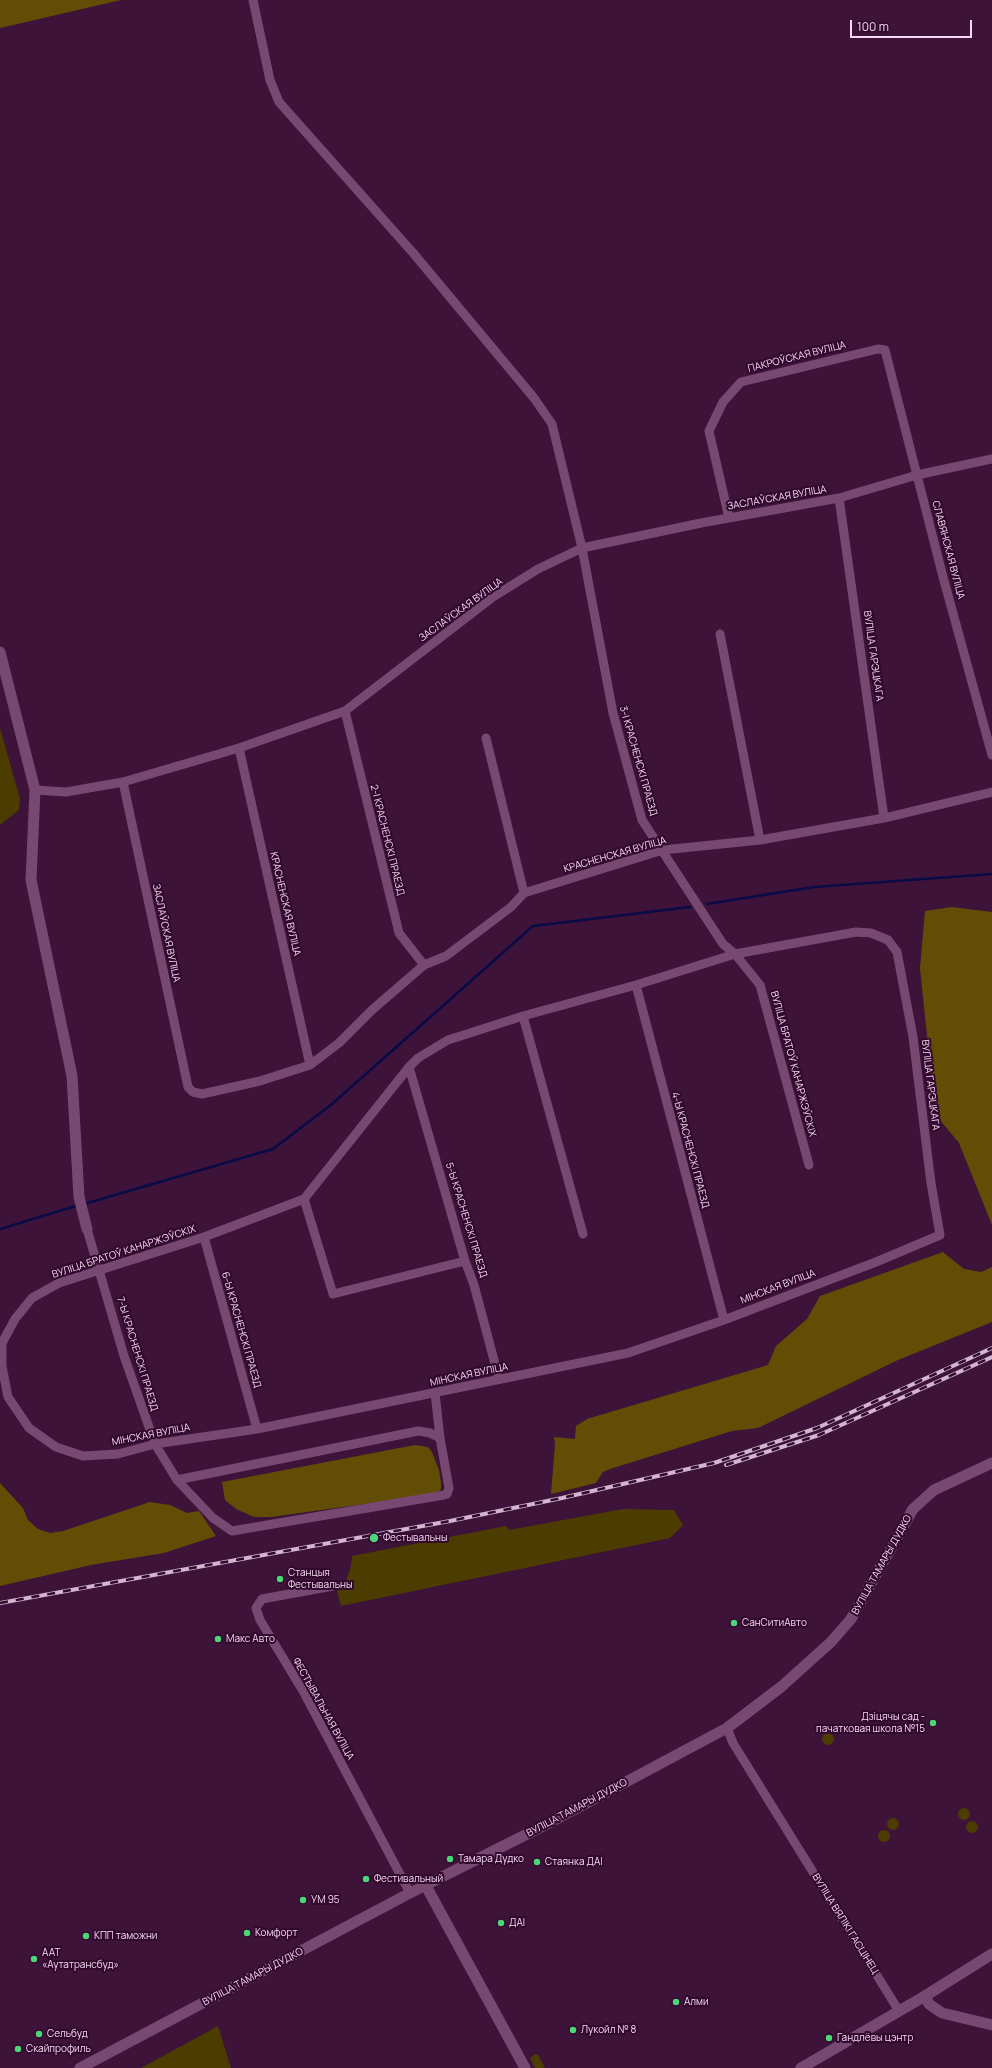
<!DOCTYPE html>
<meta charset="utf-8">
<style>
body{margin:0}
#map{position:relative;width:992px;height:2068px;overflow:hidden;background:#3d133a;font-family:Manrope,sans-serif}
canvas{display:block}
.scale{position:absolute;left:850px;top:20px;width:122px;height:18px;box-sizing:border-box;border:2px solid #f5daf1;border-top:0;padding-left:5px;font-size:12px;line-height:14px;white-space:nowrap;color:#f5daf1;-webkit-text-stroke:3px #32082f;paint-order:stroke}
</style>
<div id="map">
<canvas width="992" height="2068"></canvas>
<div class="scale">100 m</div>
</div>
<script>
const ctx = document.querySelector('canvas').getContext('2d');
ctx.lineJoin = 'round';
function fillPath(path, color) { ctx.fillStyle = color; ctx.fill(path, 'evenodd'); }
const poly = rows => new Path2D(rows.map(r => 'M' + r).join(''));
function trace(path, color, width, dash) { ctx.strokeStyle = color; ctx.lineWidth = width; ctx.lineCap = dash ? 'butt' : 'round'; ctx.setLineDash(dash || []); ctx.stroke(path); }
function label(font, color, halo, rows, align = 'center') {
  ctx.font = font + ' Manrope,sans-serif'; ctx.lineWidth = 4; ctx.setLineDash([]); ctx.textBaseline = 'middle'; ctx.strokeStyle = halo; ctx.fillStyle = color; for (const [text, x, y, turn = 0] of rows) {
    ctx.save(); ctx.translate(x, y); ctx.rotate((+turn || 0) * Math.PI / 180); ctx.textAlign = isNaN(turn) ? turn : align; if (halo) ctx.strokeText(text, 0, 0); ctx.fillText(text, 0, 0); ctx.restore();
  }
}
const green = poly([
 [0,728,20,799,19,810,0,825],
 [623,1509,674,1510,683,1525,670,1538,341,1606,337,1591,345,1584,351,1566,352,1556,506,1526,509,1530],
 '822 1739a6 6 0 1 1 12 0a6 6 0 1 1-12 0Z',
 '958 1814a6 6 0 1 1 12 0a6 6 0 1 1-12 0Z',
 '887 1824a6 6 0 1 1 12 0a6 6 0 1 1-12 0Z',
 '966 1827a6 6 0 1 1 12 0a6 6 0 1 1-12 0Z',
 '878 1836a6 6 0 1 1 12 0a6 6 0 1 1-12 0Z',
 [218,2026,231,2068,141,2068],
 [535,2054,538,2055,545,2068,535,2068,530,2058]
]);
const forest = poly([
 [0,0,121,0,0,28],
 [952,907,992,912,992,1225,959,1143,935,1114,920,968,925,911],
 [943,1252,964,1269,981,1272,992,1267,992,1322,898,1360,758,1428,732,1431,610,1469,603,1472,596,1483,551,1494,555,1444,554,1437,575,1439,576,1426,587,1419,768,1365,776,1346,807,1319,820,1296],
 [415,1445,428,1447,432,1452,439,1470,441,1483,441,1489,437,1494,271,1517,254,1517,236,1509,225,1500,222,1482],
 [0,1483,23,1508,28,1520,38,1529,50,1533,63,1531,150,1502,170,1505,187,1513,199,1511,216,1536,164,1553,91,1565,0,1586]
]);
const stream = poly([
 [707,904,814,887,992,874],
 [84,1204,273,1149,332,1104,533,926,690,907],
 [0,1229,79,1205]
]);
const minor = poly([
 [253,0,270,80,279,102,414,254,534,398,552,424,582,548,613,713,642,820,723,944,735,954,760,985,809,1165],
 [839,498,884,818],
 [729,518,709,431,723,402,741,382,878,349,885,350,943,577,992,755],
 [720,634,760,840],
 [345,711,399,933,424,965],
 [486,738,524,893],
 [239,748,310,1065],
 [123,782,188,1087,193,1092,202,1094,260,1081,310,1065,339,1043,372,1010,424,965,446,956,511,907,524,893,663,850,760,840,884,818,992,792],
 [35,790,66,792,123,782,239,748,345,711,493,597,538,569,582,548,701,523,839,498,917,475,992,459],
 [856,932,871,933,888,940,897,952,913,1037,931,1183,940,1235,876,1262,724,1320,628,1353,257,1429,155,1444,118,1454,83,1456,56,1447,29,1428,8,1397,2,1366,2,1343,15,1319,32,1298,59,1283,204,1237,304,1199,409,1067,418,1058,448,1040,523,1016,636,985,735,954,856,932],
 [636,985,724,1320],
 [523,1016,583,1234],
 [409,1067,465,1261,474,1285,499,1379],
 [304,1199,333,1294,465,1261],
 [87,1229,124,1356,155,1444,177,1480,213,1518,232,1531,444,1495,447,1494,449,1488,440,1438,430,1433,418,1431,177,1480],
 [204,1237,257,1429],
 [435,1393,440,1438],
 [333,1586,262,1599,256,1608,260,1620,303,1691,410,1893],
 [727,1728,733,1743,899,2011]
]);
const tertiary = poly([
 [0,652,35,790,31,880,72,1076,79,1197,87,1229],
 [426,1886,525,2068],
 [925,1996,929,2004,942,2013,992,2025],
 [80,2068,410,1893,551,1822,727,1728,781,1687,831,1642,851,1619,913,1509,934,1490,992,1463]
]);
const secondary = poly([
 [801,2068,925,1996,992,1954]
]);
const rail = poly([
 [726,1465,819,1435,992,1357],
 [0,1603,450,1521,562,1498,714,1463,817,1428,992,1348]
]);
const markers = [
 [374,1538,5,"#4ad777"],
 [280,1579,4,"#4ad777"],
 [734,1623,4,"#4ad777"],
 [218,1639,4,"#4ad777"],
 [933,1723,4,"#4ad777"],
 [450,1859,4,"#4ad777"],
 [537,1862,4,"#4ad777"],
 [366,1879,4,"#4ad777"],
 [303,1900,4,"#4ad777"],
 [501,1923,4,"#4ad777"],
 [247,1933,4,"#4ad777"],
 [86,1936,4,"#4ad777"],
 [34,1959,4,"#4ad777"],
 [676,2002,4,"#4ad777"],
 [573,2030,4,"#4ad777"],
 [39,2034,4,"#4ad777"],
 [829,2038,4,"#4ad777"],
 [18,2049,4,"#4ad777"]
];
const streetNames = [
 ["ПАКРОЎСКАЯ ВУЛІЦА",797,357,-14],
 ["ЗАСЛАЎСКАЯ ВУЛІЦА",777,498,-10],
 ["СЛАВЯНСКАЯ ВУЛІЦА",948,550,75],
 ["ЗАСЛАЎСКАЯ ВУЛІЦА",461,610,-36],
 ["ВУЛІЦА ГАРЭЦКАГА",873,656,82],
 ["3-І КРАСНЕНСКІ ПРАЕЗД",638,761,74],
 ["2-І КРАСНЕНСКІ ПРАЕЗД",387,840,76],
 ["КРАСНЕНСКАЯ ВУЛІЦА",615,855,-16],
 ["КРАСНЕНСКАЯ ВУЛІЦА",285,904,77],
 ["ЗАСЛАЎСКАЯ ВУЛІЦА",166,933,78],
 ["ВУЛІЦА БРАТОЎ КАНАРЖЭЎСКІХ",793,1064,75],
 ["ВУЛІЦА ГАРЭЦКАГА",930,1085,83],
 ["4-Ы КРАСНЕНСКІ ПРАЕЗД",690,1150,75],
 ["5-Ы КРАСНЕНСКІ ПРАЕЗД",466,1220,73],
 ["ВУЛІЦА БРАТОЎ КАНАРЖЭЎСКІХ",124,1252,-18],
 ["МІНСКАЯ ВУЛІЦА",778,1287,-21],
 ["6-Ы КРАСНЕНСКІ ПРАЕЗД",241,1330,74],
 ["7-Ы КРАСНЕНСКІ ПРАЕЗД",137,1354,73],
 ["МІНСКАЯ ВУЛІЦА",469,1375,-12],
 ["МІНСКАЯ ВУЛІЦА",151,1435,-11],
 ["ВУЛІЦА ТАМАРЫ ДУДКО",882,1565,-61],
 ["ФЕСТЫВАЛЬНАЯ ВУЛІЦА",323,1709,61],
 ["ВУЛІЦА ТАМАРЫ ДУДКО",577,1808,-28],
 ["ВУЛІЦА ВЯЛІКІ ГАСЦІНЕЦ",845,1924,58],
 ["ВУЛІЦА ТАМАРЫ ДУДКО",253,1977,-28]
];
const poiNames = [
 ["Фестывальны",383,1538],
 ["Станцыя",288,1573],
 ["Фестывальны",288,1585],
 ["СанСитиАвто",742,1623],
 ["Макс Авто",226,1639],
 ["Дзіцячы сад -",925,1717,"right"],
 ["пачатковая школа №15",925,1729,"right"],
 ["Тамара Дудко",458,1859],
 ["Стаянка ДАІ",545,1862],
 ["Фестивальный",374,1879],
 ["УМ 95",311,1900],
 ["ДАІ",509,1923],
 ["Комфорт",255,1933],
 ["КПП таможни",94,1936],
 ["ААТ",42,1953],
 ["«Аутатрансбуд»",42,1965],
 ["Алми",684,2002],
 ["Лукойл № 8",581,2030],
 ["Сельбуд",47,2034],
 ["Гандлёвы цэнтр",837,2038],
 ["Скайпрофиль",26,2049]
];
fillPath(green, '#4d3c00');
fillPath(forest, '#624d05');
trace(stream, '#090b47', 2.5);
trace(minor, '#774972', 9);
trace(tertiary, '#774972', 11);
trace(secondary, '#774972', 11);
trace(rail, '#d2b5cf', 4);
trace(rail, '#32082f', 2.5, [8]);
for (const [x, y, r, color] of markers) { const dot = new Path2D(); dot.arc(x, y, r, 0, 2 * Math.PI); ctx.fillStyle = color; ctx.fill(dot); trace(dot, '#32082f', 1.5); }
label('10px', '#f5daf1', '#32082f', streetNames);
label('10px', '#f5daf1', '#32082f', poiNames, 'left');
</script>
